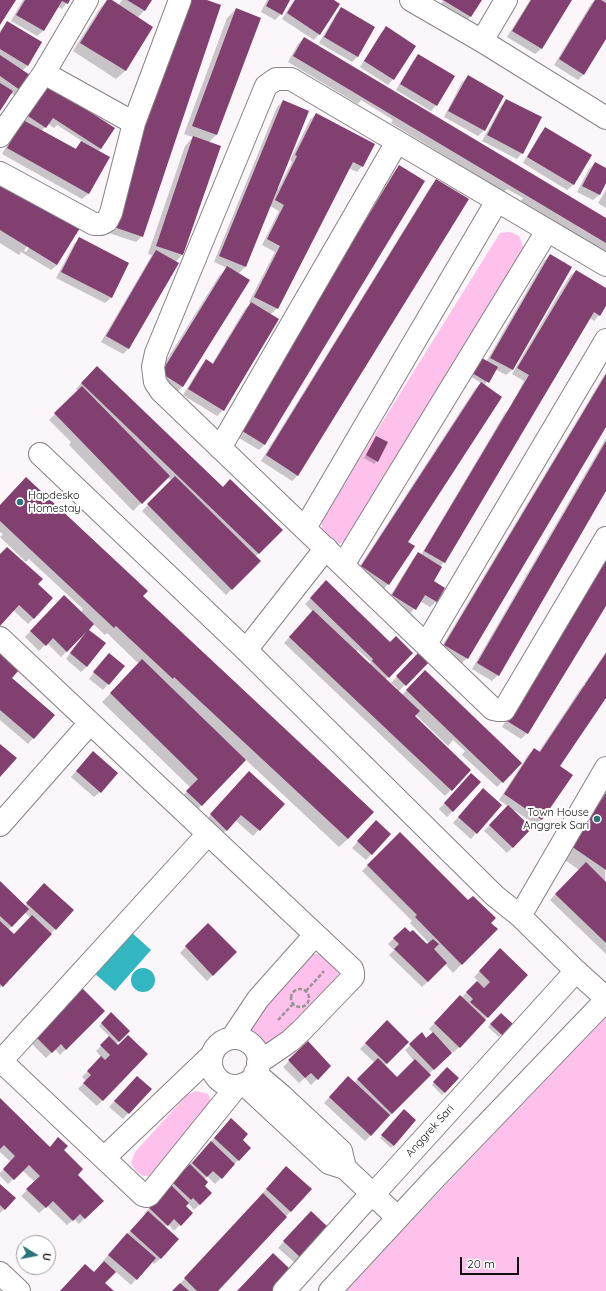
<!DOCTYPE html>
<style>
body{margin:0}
#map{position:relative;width:606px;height:1291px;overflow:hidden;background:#faf6f9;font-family:Quicksand,sans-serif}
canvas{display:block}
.north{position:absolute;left:16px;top:1235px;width:40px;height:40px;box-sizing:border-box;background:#fff;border:1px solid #9f9f9f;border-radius:50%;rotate:100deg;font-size:11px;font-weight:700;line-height:16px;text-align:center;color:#0f0e0f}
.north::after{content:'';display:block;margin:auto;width:14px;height:18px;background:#2a737a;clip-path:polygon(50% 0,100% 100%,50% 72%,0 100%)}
.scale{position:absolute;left:460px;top:1257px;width:59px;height:18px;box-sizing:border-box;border:2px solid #0f0e0f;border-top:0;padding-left:5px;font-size:12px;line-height:14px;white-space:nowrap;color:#0f0e0f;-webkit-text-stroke:3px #fff;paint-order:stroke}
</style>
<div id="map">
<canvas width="606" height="1291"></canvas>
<div class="north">U</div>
<div class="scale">20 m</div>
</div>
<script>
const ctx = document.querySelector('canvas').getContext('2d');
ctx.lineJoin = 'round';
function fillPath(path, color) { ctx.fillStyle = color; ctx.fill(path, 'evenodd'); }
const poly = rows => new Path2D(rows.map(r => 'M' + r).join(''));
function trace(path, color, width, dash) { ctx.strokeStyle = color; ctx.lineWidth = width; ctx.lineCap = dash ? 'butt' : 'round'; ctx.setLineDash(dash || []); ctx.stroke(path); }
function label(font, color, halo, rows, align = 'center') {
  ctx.font = font + ' Quicksand,sans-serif'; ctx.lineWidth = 4; ctx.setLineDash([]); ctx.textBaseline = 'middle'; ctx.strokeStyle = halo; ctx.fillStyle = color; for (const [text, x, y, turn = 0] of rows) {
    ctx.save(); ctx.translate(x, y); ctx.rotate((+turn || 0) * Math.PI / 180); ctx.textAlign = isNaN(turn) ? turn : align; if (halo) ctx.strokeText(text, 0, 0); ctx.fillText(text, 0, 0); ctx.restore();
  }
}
const green = poly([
 [510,232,519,236,525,251,347,540,337,545,322,531,322,519,500,233],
 [313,954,329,954,340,964,338,977,281,1039,265,1046,256,1040,251,1031,255,1014],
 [606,1016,606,1291,345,1291],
 [196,1091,208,1094,211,1101,154,1176,143,1176,137,1172,131,1163,135,1152,187,1095]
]);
const water = poly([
 [131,932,151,950,115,991,94,973],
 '131 980a12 12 0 1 1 24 0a12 12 0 1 1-24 0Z'
]);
const shadow = poly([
 [23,0,69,0,62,9,57,7,43,31,37,36,11,21],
 [108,0,118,6,122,0,151,0,144,11,137,18,152,27,125,71,116,79,73,51,100,8],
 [204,0,142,236,136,242,106,232,164,54],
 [267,0,288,0,281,14,275,20,261,12],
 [294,0,332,0,319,34,314,40,282,19],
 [441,0,480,0,471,16,465,22,439,7,443,1],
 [530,0,571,0,541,49,535,54,507,37],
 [595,0,606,0,606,37,584,74,578,80,554,65,591,4],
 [341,8,358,56,352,62,319,43,336,14],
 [236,9,216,135,208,143,182,255,175,262,129,348,123,354,101,342,152,255,148,254,185,146,193,137,184,134,227,18],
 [7,22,27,66,22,71,20,90,14,95,10,93,0,110,0,31],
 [386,28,393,79,388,85,360,67,381,33],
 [304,38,606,219,606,252,521,201,523,198,507,189,504,192,391,123,393,120,361,100,358,104,288,62,298,44],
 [419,55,436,105,431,111,396,90,413,61],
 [468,77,484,130,478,136,444,117,462,82],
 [39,90,101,149,98,151,108,157,88,194,82,199,2,154],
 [48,124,54,128,57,125,82,141,74,150,41,131],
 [506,100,522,153,517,159,482,141,501,106],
 [283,101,277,188,278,189,292,162,290,160,310,120,316,114,362,166,357,172,349,168,277,308,270,315,223,410,217,416,183,395,201,366,206,361,212,364,245,309,251,303,249,302,275,252,262,245,279,211,270,206,245,267,238,274,182,387,174,395,153,382,219,276,227,268,214,262,277,107],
 [546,128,590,156,573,185,567,190,523,163,540,134],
 [595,163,606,169,606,181,599,195,593,200,577,192,589,169],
 [399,166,265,444,259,450,234,435,394,172],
 [0,179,79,228,57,265,51,270,21,252,19,255,0,243],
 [46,216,48,216,26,252,24,251],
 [437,180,298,475,292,481,261,461,431,186],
 [606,190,606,208,598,203],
 [79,239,128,264,111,298,105,303,56,278,74,244],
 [550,255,570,267,512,370,506,375,495,369,484,386,407,542,388,584,383,590,356,572,475,389,481,383,470,376,478,361,486,362,544,261],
 [576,271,606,289,606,304,599,315,594,321,590,318,444,562,440,567,432,581,444,588,436,602,430,607,420,601,409,615,387,601,413,559,418,553,421,555,505,413,509,409,524,381,512,374,554,302,570,276],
 [606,372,606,426,467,658,461,664,439,651],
 [91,373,223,488,281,530,255,557,259,561,226,595,142,511,172,481,167,477,133,511,69,445,71,442,49,420,78,391,76,389],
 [376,437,377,461,374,464,364,458],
 [606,438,606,489,498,675,492,681,472,669],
 [0,506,142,597,348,839,339,847,245,759,196,811,181,797,191,788,102,702,139,664,107,633,105,635,93,624,87,630,87,666,81,672,66,659,81,639,80,638,61,657,47,643,39,651,25,637,64,596,81,612,83,609,29,559,26,562,0,537,3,534,0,532],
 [0,555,37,584,34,618,28,624,13,610,0,625],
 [606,557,606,604,527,733,521,739,502,727],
 [326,582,390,643,412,653,385,680,396,690,397,688,391,683,421,652,429,660,398,692,402,695,417,680,520,763,497,787,462,755,465,751,453,740,448,746,415,714,413,716,470,770,445,796,284,643,313,612,305,604],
 [358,650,371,662,369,665,356,652],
 [606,652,606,696,605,698,584,684],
 [0,655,11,678,53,715,28,744,0,720],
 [104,660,123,666,103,690,89,679],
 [583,685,604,699,559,767,542,819,536,825,514,810,514,811,531,828,507,853,484,831,508,806,499,800,528,755,534,750,538,753],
 [87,758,100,792,94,797,71,777],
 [472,775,480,782,447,817,439,809],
 [244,778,283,804,253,836,235,820,221,836,205,821],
 [606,789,605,882,606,954,550,900,579,870,561,857],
 [477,795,476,833,471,839,453,823],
 [371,827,390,834,366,860,352,848],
 [400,833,496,929,453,973,445,964,422,987,389,955,394,950,388,944,405,928,426,945,428,942,410,923,412,921,362,871],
 [0,882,25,906,39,890,55,929,0,988],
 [25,913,31,918,14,935,8,930],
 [208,924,236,952,207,981,180,953],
 [500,950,527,975,459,1047,453,1053,452,1051,429,1074,430,1075,365,1141,324,1103,342,1083,354,1083,375,1063,360,1049,387,1021,408,1042,384,1066,397,1078,414,1061,405,1050,422,1034,426,1039,433,1033,429,1029,460,997,461,998,478,981,474,977],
 [103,1011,60,1055,55,1049,46,1058,30,1042,39,1034],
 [111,1014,129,1031,116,1044,118,1046,147,1054,97,1106,78,1089,86,1081,82,1077,101,1057,96,1051,110,1037,99,1026],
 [501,1014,511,1024,499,1037,488,1027],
 [308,1043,330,1066,311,1085,305,1078,299,1083,283,1067],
 [447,1068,458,1078,442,1095,432,1085],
 [131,1083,150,1089,123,1119,109,1107],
 [0,1099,50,1148,62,1150,76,1175,102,1201,79,1224,74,1219,67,1225,47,1206,39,1213,21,1196,35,1182,22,1170,8,1184,0,1176,0,1173,11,1162,0,1152],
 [404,1111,415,1120,391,1148,380,1138],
 [226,1125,250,1148,215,1184,207,1176,204,1180,204,1186,211,1193,194,1210,188,1203,184,1206,191,1213,174,1231,168,1224,165,1227,178,1239,160,1259,154,1264,151,1261,131,1285,115,1271,104,1283,112,1291,60,1291,85,1265,94,1273,105,1262,103,1261,122,1240,145,1215,144,1214],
 [281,1173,291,1211,217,1291,173,1291,262,1196,261,1195],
 [0,1185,4,1209,0,1213],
 [306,1218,328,1228,295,1263,278,1248]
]);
const building = poly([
 [0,0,16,0,0,25],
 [25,0,70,0,68,4,62,1,44,31,16,15],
 [107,0,112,0,153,27,126,71,80,43],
 [127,0,152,0,145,11],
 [187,0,207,0,221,5,143,237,111,226],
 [269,0,290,0,282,15,266,6],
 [295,0,334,0,340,4,320,35,287,13],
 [443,0,482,0,471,17],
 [531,0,572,0,542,49,512,31],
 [595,0,601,0,606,3,606,39,584,75,559,59],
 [341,7,375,27,358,57,324,37],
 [236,8,261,18,217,135,192,126],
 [7,21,42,42,28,66,0,49,0,33],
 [386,26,416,46,394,80,364,61],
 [304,37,606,218,606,243,293,56],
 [418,54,455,76,437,106,400,84],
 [0,55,30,75,20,90,0,76],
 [468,75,504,96,485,131,448,111],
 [0,83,13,91,0,111],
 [45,83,115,128,101,149,53,118,46,128,25,114],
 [506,99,542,117,523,154,487,135],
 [283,100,309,111,246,267,219,256],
 [316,113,375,144,363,167,353,162,278,309,254,297,280,246,267,239,284,205,275,200,297,156,295,155],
 [23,120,76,149,81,141,110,157,89,194,7,148],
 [545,127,592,155,574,185,527,157],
 [193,136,221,146,183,255,156,246],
 [595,162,606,168,606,183,600,195,582,186],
 [399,165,425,181,265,445,239,429],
 [0,178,80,228,57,265,0,230],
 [436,179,469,199,298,476,266,455],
 [79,237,129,263,112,298,61,272],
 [156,250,179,263,129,349,106,336],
 [550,254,572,267,513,370,490,358],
 [227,266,250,280,183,387,161,373],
 [576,270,606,288,606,306,600,316,594,312,445,563,424,551,529,375,517,368],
 [251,302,279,319,224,411,188,389,206,359,213,364],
 [480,357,498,367,489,383,472,373],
 [97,366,223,487,230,479,283,530,259,554,81,383],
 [606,374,606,427,468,659,444,645],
 [481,382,502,397,408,542,415,546,389,585,361,566],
 [82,386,170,476,142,504,54,413],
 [376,436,388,442,378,462,366,455],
 [606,441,606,491,499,676,477,663],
 [175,476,261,561,232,590,147,504],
 [26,477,148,591,143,596,374,812,348,839,174,677,173,679,116,626,114,628,0,521,0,505],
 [7,547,43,579,38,584,53,598,34,619,19,605,0,626,0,554],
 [418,552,442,567,434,581,445,588,437,602,425,595,416,610,392,595],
 [606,560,606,606,528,734,507,721],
 [326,580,390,642,396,636,413,653,389,678,372,661,373,659,310,598],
 [64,595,94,624,89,630,106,643,87,667,70,653,87,631,67,652,53,638,46,646,30,631],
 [313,610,420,711,415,716,471,770,452,791,289,637],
 [421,650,431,660,406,686,396,676],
 [0,653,19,670,12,678,55,715,34,739,0,710],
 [109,653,125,666,109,685,93,672],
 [606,653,606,698,560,766,573,775,542,820,504,794,534,748,540,752],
 [142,659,246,760,202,806,186,791,198,779,110,693],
 [425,670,522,763,503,783,406,690],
 [0,744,17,758,0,777],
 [93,751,118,773,101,793,76,771],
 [249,771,285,804,260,831,241,815,227,831,210,814],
 [471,773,481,782,453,812,444,803],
 [483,788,502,805,477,834,458,817],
 [606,793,606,870,571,846],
 [508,805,532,828,513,848,489,825],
 [376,820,391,834,372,855,357,841],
 [400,832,468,900,473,896,496,918,491,923,498,929,462,965,415,917,417,915,367,865],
 [586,862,606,882,606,943,555,894],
 [0,881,29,909,12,927,0,916],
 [44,883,74,910,56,930,26,903],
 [32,915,52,934,3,987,0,984,0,921,14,934],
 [208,923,237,952,213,976,185,946],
 [405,927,410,932,413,930,427,944,433,939,439,944,434,949,447,963,428,982,394,949,399,944,393,938],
 [500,948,528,975,488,1018,470,1002,473,999,466,992,477,981,484,988,490,982,479,971],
 [79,985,105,1011,66,1050,61,1044,52,1053,35,1036],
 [460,995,486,1020,460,1048,434,1023],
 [111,1012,130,1031,119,1042,101,1023],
 [501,1013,513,1024,502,1035,490,1024],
 [387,1020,409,1042,387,1064,365,1043],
 [422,1032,426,1038,433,1032,452,1053,434,1070,409,1044],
 [128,1035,148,1054,103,1101,83,1083,91,1075,87,1071,101,1056,105,1060,110,1055,100,1045,109,1036,118,1045],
 [308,1041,331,1066,318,1080,311,1073,305,1078,288,1060],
 [378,1058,397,1077,415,1059,431,1075,392,1114,357,1079],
 [447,1067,459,1078,445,1093,433,1082],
 [137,1076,152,1089,129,1114,114,1101],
 [348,1076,390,1115,371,1136,329,1097],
 [0,1098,50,1147,58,1137,68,1146,64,1150,83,1169,78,1175,104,1201,85,1219,80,1214,73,1221,53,1201,46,1208,26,1189,40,1176,29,1165,14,1180,3,1169,15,1156,4,1145,0,1149],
 [404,1109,416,1120,394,1146,381,1135],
 [231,1118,248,1134,243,1140,251,1148,239,1161,214,1138],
 [211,1141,235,1164,222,1179,213,1171,207,1177,192,1163],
 [190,1164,208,1182,205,1186,212,1193,200,1205,193,1198,191,1200,172,1182],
 [286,1166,312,1189,291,1212,266,1189],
 [0,1184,16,1198,5,1210,0,1205],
 [171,1185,189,1203,186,1206,193,1213,181,1226,174,1219,168,1226,149,1208],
 [263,1193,287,1217,218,1291,197,1291,184,1278],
 [148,1211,179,1239,161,1259,130,1231],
 [311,1211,329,1228,301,1258,283,1241],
 [127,1233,156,1258,137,1280,108,1255],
 [273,1253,291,1270,272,1291,237,1291],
 [104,1261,116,1272,105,1283,114,1291,60,1291,85,1264,94,1272],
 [180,1283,189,1291,172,1291]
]);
const path = poly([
 '291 998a9 9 0 1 1 18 0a9 9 0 1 1-18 0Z',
 [306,991,324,971],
 [278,1020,293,1004]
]);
const minor = poly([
 [411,0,482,41,606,118],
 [482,41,506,0],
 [44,73,134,123],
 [0,136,44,73,87,0],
 [0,173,94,224,101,224,107,221,111,213,134,123,180,0],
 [606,265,291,79,276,79,266,86,156,353,153,367,155,382,161,391,493,709,498,710,504,710,606,538],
 [220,448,397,142],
 [40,454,246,650,495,896,520,916,576,971,606,998],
 [305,528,497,201],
 [343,565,547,231],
 [0,638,352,969,353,973,353,977,301,1031,290,1041,258,1063],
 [426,644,606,340],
 [246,650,326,548],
 [0,825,90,723],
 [520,916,606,768],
 [232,1038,258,999,315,935],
 '211 1062a24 24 0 1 1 48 0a24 24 0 1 1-48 0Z',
 [0,1060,143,1195,147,1196,149,1195,237,1086],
 [1,1061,208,834],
 [255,1073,282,1096,341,1151,345,1168],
 [244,1084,329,1163,345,1168,398,1218],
 [104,1158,212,1055],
 [0,1273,19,1291],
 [284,1291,363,1203,380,1187,576,971],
 [330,1291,434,1179,606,1000]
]);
const markers = [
 [20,502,4,"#2a737a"],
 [597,819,4,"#2a737a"]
];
const poiNames = [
 ["Hapdesko",28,496],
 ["Homestay",28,509],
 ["Town House",589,813,"right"],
 ["Anggrek Sari",589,826,"right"]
];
const streetNames = [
 ["Anggrek Sari",430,1131,-48]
];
fillPath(green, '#fec1eb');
fillPath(water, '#31b6c2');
fillPath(shadow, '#0003');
fillPath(building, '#824070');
trace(minor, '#868285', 24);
trace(path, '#979496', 2.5, [4, 2]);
trace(minor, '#fff', 22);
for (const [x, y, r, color] of markers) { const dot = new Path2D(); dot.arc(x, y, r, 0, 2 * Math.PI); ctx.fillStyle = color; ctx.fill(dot); trace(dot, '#fff', 1.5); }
label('11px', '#0f0e0f', '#fff', poiNames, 'left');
label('11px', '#0f0e0f', '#fff', streetNames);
</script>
